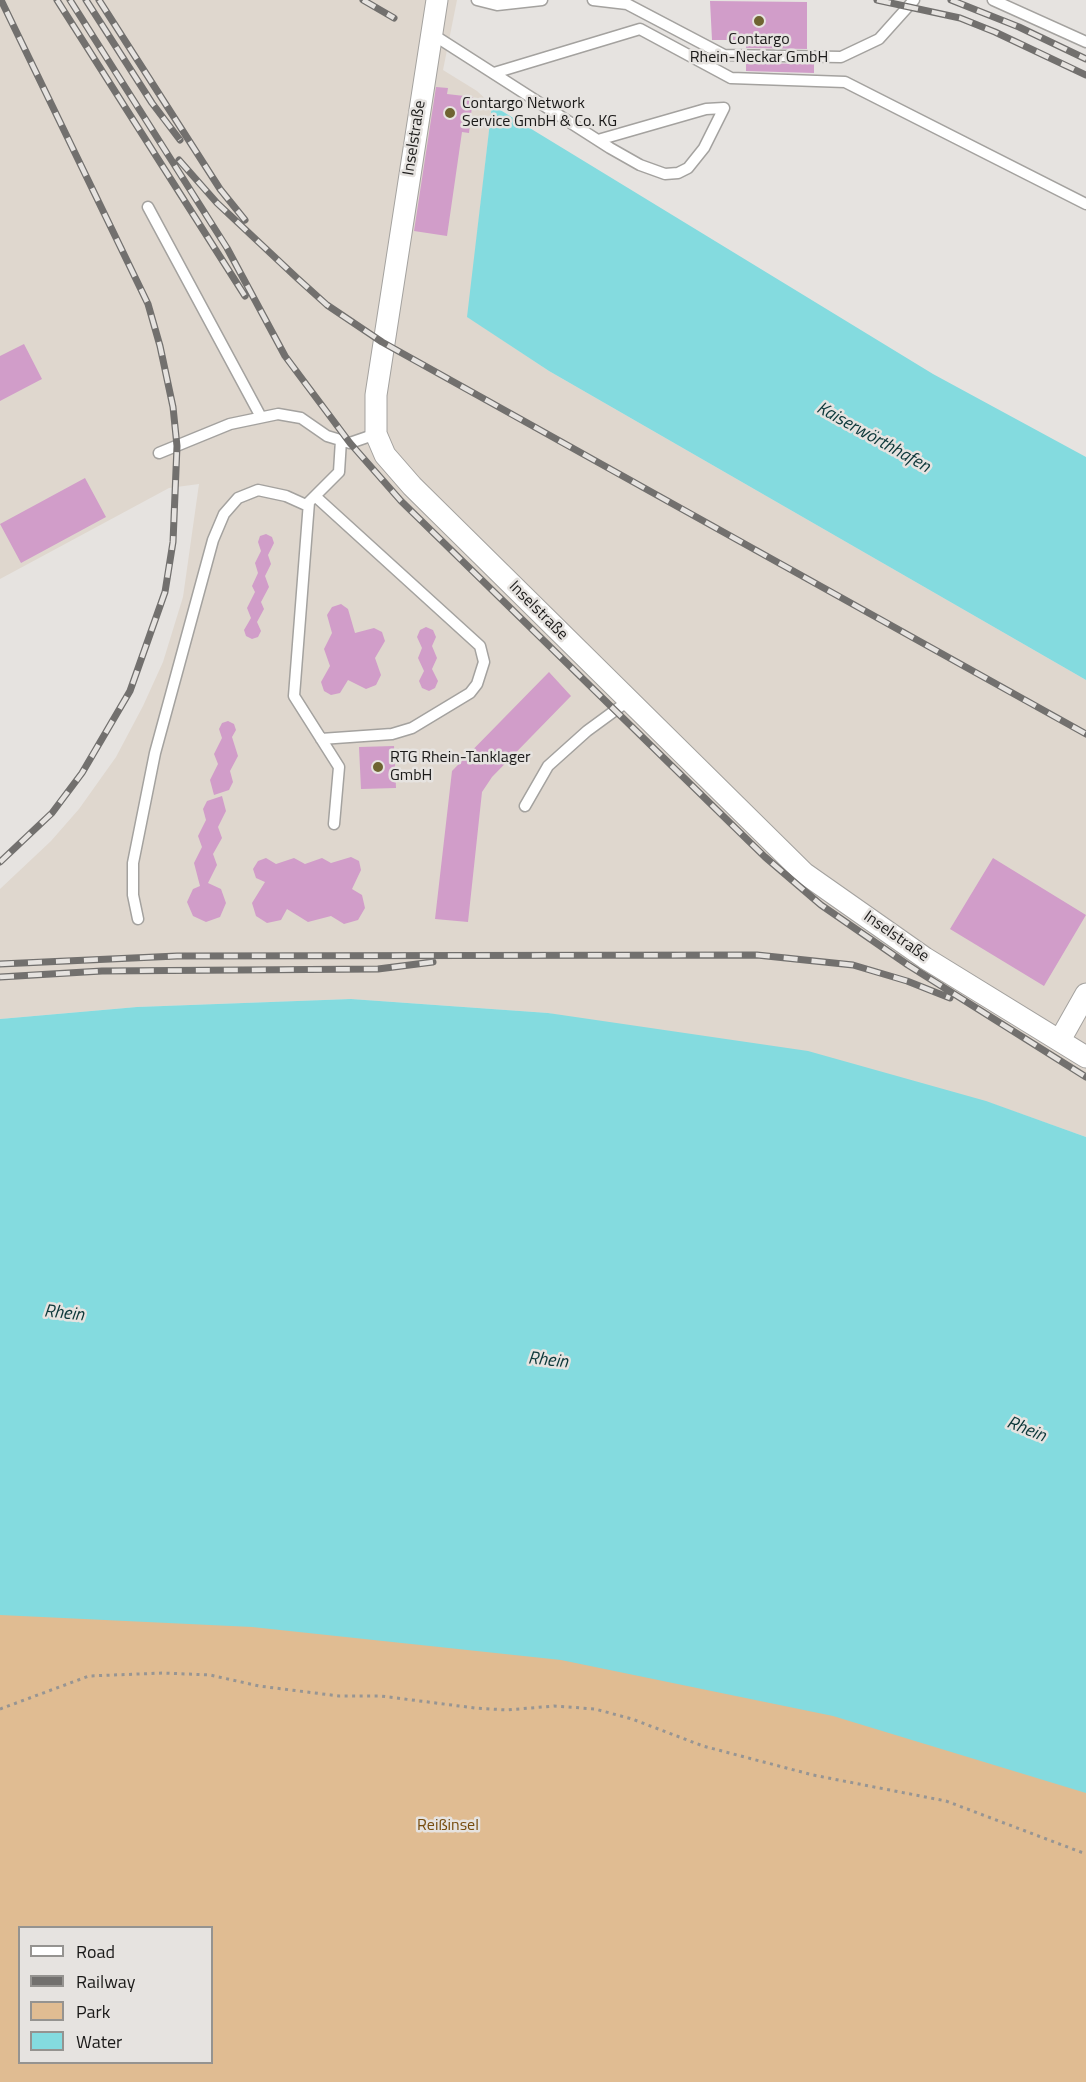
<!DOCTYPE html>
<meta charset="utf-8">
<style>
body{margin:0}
#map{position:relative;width:1086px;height:2082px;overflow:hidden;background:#e6e3e0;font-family:"Titillium Web",sans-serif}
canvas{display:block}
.legend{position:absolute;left:18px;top:1926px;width:195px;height:138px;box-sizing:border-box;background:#e6e3e0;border:2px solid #959390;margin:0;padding:8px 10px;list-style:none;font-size:18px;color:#1b1a19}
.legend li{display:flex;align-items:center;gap:12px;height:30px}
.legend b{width:30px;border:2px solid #959390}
</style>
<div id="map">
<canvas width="1086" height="2082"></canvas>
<ul class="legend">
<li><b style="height:8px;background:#fff"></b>Road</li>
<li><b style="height:8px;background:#72706e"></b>Railway</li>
<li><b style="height:16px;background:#e0bc92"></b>Park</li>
<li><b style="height:16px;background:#84dbdf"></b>Water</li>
</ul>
</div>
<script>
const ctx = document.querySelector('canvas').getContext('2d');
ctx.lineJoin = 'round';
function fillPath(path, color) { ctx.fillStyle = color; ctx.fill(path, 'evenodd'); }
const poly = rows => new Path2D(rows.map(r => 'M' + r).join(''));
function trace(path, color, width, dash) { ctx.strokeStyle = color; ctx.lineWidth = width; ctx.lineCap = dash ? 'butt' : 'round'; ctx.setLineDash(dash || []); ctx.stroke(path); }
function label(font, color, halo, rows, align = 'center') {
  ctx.font = font + ' "Titillium Web",sans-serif'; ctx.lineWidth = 5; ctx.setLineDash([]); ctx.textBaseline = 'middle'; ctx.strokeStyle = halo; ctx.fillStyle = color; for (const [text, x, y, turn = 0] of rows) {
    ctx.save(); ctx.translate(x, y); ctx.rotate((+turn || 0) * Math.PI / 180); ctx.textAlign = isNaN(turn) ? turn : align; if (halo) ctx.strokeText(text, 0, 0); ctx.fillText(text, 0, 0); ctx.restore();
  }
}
const built = poly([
 [0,0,457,0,443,70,477,91,492,105,468,317,549,371,1086,680,1086,1137,993,1104,548,1013,351,999,137,1007,0,1019,0,889,51,841,79,809,116,757,143,706,163,662,183,597,199,484,169,488,0,579]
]);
const green = poly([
 [0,1562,1086,1717,1086,2082,0,2082],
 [20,1928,212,1928,212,2062,20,2062]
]);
const water = poly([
 [492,105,933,374,1086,457,1086,680,549,371,467,317],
 [351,999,548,1013,808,1051,986,1101,1086,1137,1086,1793,833,1716,561,1660,252,1627,0,1615,0,1019,137,1007]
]);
const building = poly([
 [710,1,807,2,807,49,746,48,746,40,712,40],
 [746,63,814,64,814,73,746,71],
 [436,87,448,88,447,94,473,97,469,133,462,132,447,236,414,231],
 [24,344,42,379,0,401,0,356],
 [85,478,106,517,21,563,0,524],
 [266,534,272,537,274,543,268,555,271,564,265,576,269,587,261,602,264,609,257,622,261,631,258,637,252,639,246,636,244,630,251,618,247,608,255,592,252,586,258,573,255,563,261,551,258,542,260,536],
 [341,604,348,609,355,633,374,628,382,632,385,641,375,658,381,675,376,685,366,689,348,680,340,693,331,695,324,691,321,682,330,666,324,649,332,633,327,615,332,607],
 [426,627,433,630,436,637,432,646,437,658,432,669,438,681,435,688,429,691,422,688,419,681,424,671,418,658,422,648,417,637,420,630],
 [549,672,571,696,492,777,482,792,468,922,435,919,452,771],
 [228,721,234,724,236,730,232,737,238,756,230,771,233,782,229,790,214,795,210,780,218,764,214,754,222,738,219,729,222,723],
 [394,746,396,788,361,789,359,747],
 [222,796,226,811,218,827,222,838,213,854,217,865,208,883,221,889,226,903,220,917,206,922,193,916,187,902,193,889,200,886,194,863,202,847,198,836,206,820,203,809,207,801],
 [351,857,359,861,361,870,352,889,362,895,365,908,358,920,344,924,331,916,308,922,287,909,281,920,267,923,256,916,252,903,265,882,256,878,253,869,258,861,266,858,276,864,294,858,305,864,322,858,331,863],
 [993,858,1086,915,1044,986,950,929]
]);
const path = poly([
 [0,1709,89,1676,163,1673,210,1675,259,1686,339,1696,381,1696,475,1708,507,1710,554,1706,595,1709,632,1719,703,1746,813,1775,946,1801,1086,1854]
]);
const service = poly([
 [477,0,497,5,542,0],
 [593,0,627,4,724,55,841,57,879,39,914,0],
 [993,0,1086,42],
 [432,34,610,148,640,165,665,174,678,173,688,168,704,148,724,108],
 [494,73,640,29,731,78,845,82,1086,204],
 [598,140,706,109,724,108],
 [148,207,261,417],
 [159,453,230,424,278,414,301,418,327,436,350,443,376,434],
 [315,496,480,646,484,662,477,684,470,693,412,728,392,734,321,739],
 [309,502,294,696,339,767,334,824],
 [525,806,548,766,587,731,628,701],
 [138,919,133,895,133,863,155,753,213,540,224,514,238,498,258,490,286,496,306,505,339,472,341,440]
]);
const minor = poly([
 [437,0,376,395,376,434,385,455,412,486,804,873,925,958,1086,1057],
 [1060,1040,1086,994]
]);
const rail = poly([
 [57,0,245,296],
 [70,0,227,248,285,356,350,443,401,501,765,857,821,905,908,965,1086,1077],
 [86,0,152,103,180,140],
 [99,0,220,189,245,220],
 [363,0,394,18],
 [877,0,960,18,995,32,1086,75],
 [951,0,1019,27,1086,59],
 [179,160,217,203,297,278,327,305,382,342,1086,734],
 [0,862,52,813,82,773,130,691,165,592,173,542,177,446,173,407,160,346,148,304,1,0],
 [0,964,177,956,757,955,853,965,907,981,950,998],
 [0,977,102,971,378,969,433,962]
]);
const markers = [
 [759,21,6,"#6e6431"],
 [450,113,6,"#6e6431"],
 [378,767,6,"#6e6431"]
];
const poiNames = [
 ["Contargo",759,40,"center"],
 ["Rhein-Neckar GmbH",759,58,"center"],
 ["Contargo Network",462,104],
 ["Service GmbH & Co. KG",462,122],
 ["RTG Rhein-Tanklager",390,758],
 ["GmbH",390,776]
];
const streetNames = [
 ["Inselstraße",415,138,-81],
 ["Inselstraße",538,611,45],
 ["Inselstraße",896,937,35]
];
const parkNames = [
 ["Reißinsel",448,1826]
];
const waterNames = [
 ["Kaiserwörthhafen",873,438,29],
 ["Rhein",64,1314,6],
 ["Rhein",548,1361,6],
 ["Rhein",1026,1430,22]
];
fillPath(built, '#dfd7ce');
fillPath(green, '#e0bc92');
fillPath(water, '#84dbdf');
fillPath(building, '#d19dc9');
trace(service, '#a4a29f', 13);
trace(minor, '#a4a29f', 23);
trace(path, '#979593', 3, [3, 4.5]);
trace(service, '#fff', 10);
trace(minor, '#fff', 21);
trace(rail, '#72706e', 7);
trace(rail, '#e6e3e0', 4.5, [14]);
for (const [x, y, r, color] of markers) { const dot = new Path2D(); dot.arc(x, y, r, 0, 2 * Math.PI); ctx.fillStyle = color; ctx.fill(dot); trace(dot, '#e6e3e0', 2); }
label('16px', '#1b1a19', '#e6e3e0', poiNames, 'left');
label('16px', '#1b1a19', '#e6e3e0', streetNames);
label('16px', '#764c0e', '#e6e3e0', parkNames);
label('italic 18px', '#0c3739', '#e6e3e0', waterNames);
</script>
